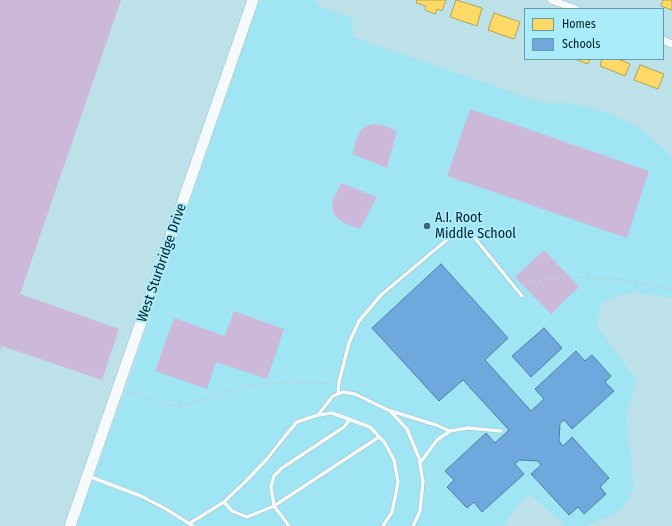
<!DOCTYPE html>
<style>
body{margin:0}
#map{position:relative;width:672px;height:526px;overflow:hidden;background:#bde1e9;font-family:"Fira Sans Condensed",sans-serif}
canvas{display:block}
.legend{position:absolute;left:524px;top:8px;width:140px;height:52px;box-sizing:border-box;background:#abecfb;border:1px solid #679ba7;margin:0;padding:5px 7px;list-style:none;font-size:12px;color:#002229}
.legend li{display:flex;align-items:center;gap:8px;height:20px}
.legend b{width:20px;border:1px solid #679ba7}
</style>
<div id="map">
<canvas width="672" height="526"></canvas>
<ul class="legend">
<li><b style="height:11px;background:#ffd966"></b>Homes</li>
<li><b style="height:11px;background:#6fa8dc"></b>Schools</li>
</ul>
</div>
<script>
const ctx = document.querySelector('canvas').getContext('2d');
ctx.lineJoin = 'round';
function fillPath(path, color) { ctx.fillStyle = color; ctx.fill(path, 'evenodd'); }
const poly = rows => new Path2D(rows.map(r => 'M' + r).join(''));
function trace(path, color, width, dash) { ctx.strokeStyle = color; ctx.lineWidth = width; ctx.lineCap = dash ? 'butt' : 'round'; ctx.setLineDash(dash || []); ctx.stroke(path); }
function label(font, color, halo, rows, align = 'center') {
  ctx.font = font + ' "Fira Sans Condensed",sans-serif'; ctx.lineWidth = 4; ctx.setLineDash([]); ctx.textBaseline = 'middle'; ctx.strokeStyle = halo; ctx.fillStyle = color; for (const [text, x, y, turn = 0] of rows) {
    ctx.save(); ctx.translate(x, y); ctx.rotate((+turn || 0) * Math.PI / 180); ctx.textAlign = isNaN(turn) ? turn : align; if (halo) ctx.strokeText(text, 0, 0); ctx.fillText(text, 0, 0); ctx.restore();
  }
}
const built = poly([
 [259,0,314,0,319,6,353,19,353,37,543,103,567,103,587,107,608,113,640,128,666,151,672,161,672,298,636,292,616,296,601,303,597,326,637,381,626,414,634,488,624,505,615,514,586,526,566,526,529,494,519,503,504,526,76,526,122,400]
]);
const green = poly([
 [0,0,121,0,20,294,119,329,102,380,2,346,0,352],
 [470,109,649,171,627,238,447,176],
 [374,124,385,126,397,131,387,168,353,154,356,140,361,130,369,125],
 [341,183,377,197,360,229,344,223,334,215,332,205,333,200],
 [544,250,579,287,551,314,515,277],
 [234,311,284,329,267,379,216,362,207,389,155,371,174,318,225,336]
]);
const homes = poly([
 [417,0,446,0,442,11,437,9,435,14,425,10,426,6,416,3,417,0],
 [456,0,482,8,477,26,450,17,456,0],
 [663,0,672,0,672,10,661,6,663,0],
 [494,13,520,22,514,39,488,30,494,13],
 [575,59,590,59,588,64,575,59],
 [602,59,618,59,630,64,625,76,600,66,602,59],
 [640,65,664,74,658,89,634,80,640,65]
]);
const schools = poly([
 [441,264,508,338,485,360,531,411,544,399,535,389,576,351,585,361,592,355,611,376,605,382,614,391,572,429,564,420,560,423,559,441,563,446,572,437,609,478,600,487,606,494,584,514,578,507,569,515,531,474,541,465,538,461,519,460,515,464,524,474,482,512,474,502,467,508,447,487,454,480,445,471,486,433,495,443,509,430,463,380,439,401,372,328,441,264],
 [544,328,562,348,531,377,512,356,544,328]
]);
const path = poly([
 [521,284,567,276,626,280,672,289],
 [127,392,160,404,182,406,234,389,262,384,293,382,324,383,332,382]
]);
const lane = poly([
 [338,394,339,382,349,343,359,321,381,295,449,238,458,233,464,233,474,237,522,296],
 [391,411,436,425,450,431],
 [318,415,333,396,343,392,355,394,390,411,407,429,419,458,423,482,420,511,413,526],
 [420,463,437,440,450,431,468,428,501,431],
 [88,476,141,496,166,509,193,526],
 [224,502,232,511,247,517,274,506,379,437],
 [190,523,224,502,247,480,267,459,285,436,297,422,318,415,332,413,370,427,385,443,394,460,398,482,396,493,392,512,383,526],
 [289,526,274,506,271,487,274,476,282,468,344,427,350,419]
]);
const street = poly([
 [551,0,576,9],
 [663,40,672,44]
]);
const secondary = poly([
 [70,526,253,0]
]);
const markers = [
 [427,226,4,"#42656c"]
];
const poiNames = [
 ["A.I. Root",435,218],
 ["Middle School",435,234]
];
const streetNames = [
 ["West Sturbridge Drive",162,263,-71]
];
fillPath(built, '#a0e5f3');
fillPath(green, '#ccb9da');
fillPath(homes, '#ffd966');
trace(homes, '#b2a254', 1);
fillPath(schools, '#6fa8dc');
trace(schools, '#4e80a6', 1);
trace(lane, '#9cbdc4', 4.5);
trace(street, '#9cbdc4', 8);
trace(secondary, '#9cbdc4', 12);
trace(path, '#c2cdd0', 1.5, [3, 3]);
trace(lane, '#f5fafc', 3.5);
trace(street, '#f5fafc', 7);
trace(secondary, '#f5fafc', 11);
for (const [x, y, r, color] of markers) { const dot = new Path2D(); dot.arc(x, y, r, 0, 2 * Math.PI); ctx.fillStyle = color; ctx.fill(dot); trace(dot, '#abecfb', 1.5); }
label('14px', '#002229', '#abecfb', poiNames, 'left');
label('14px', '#002229', '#abecfb', streetNames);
</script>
